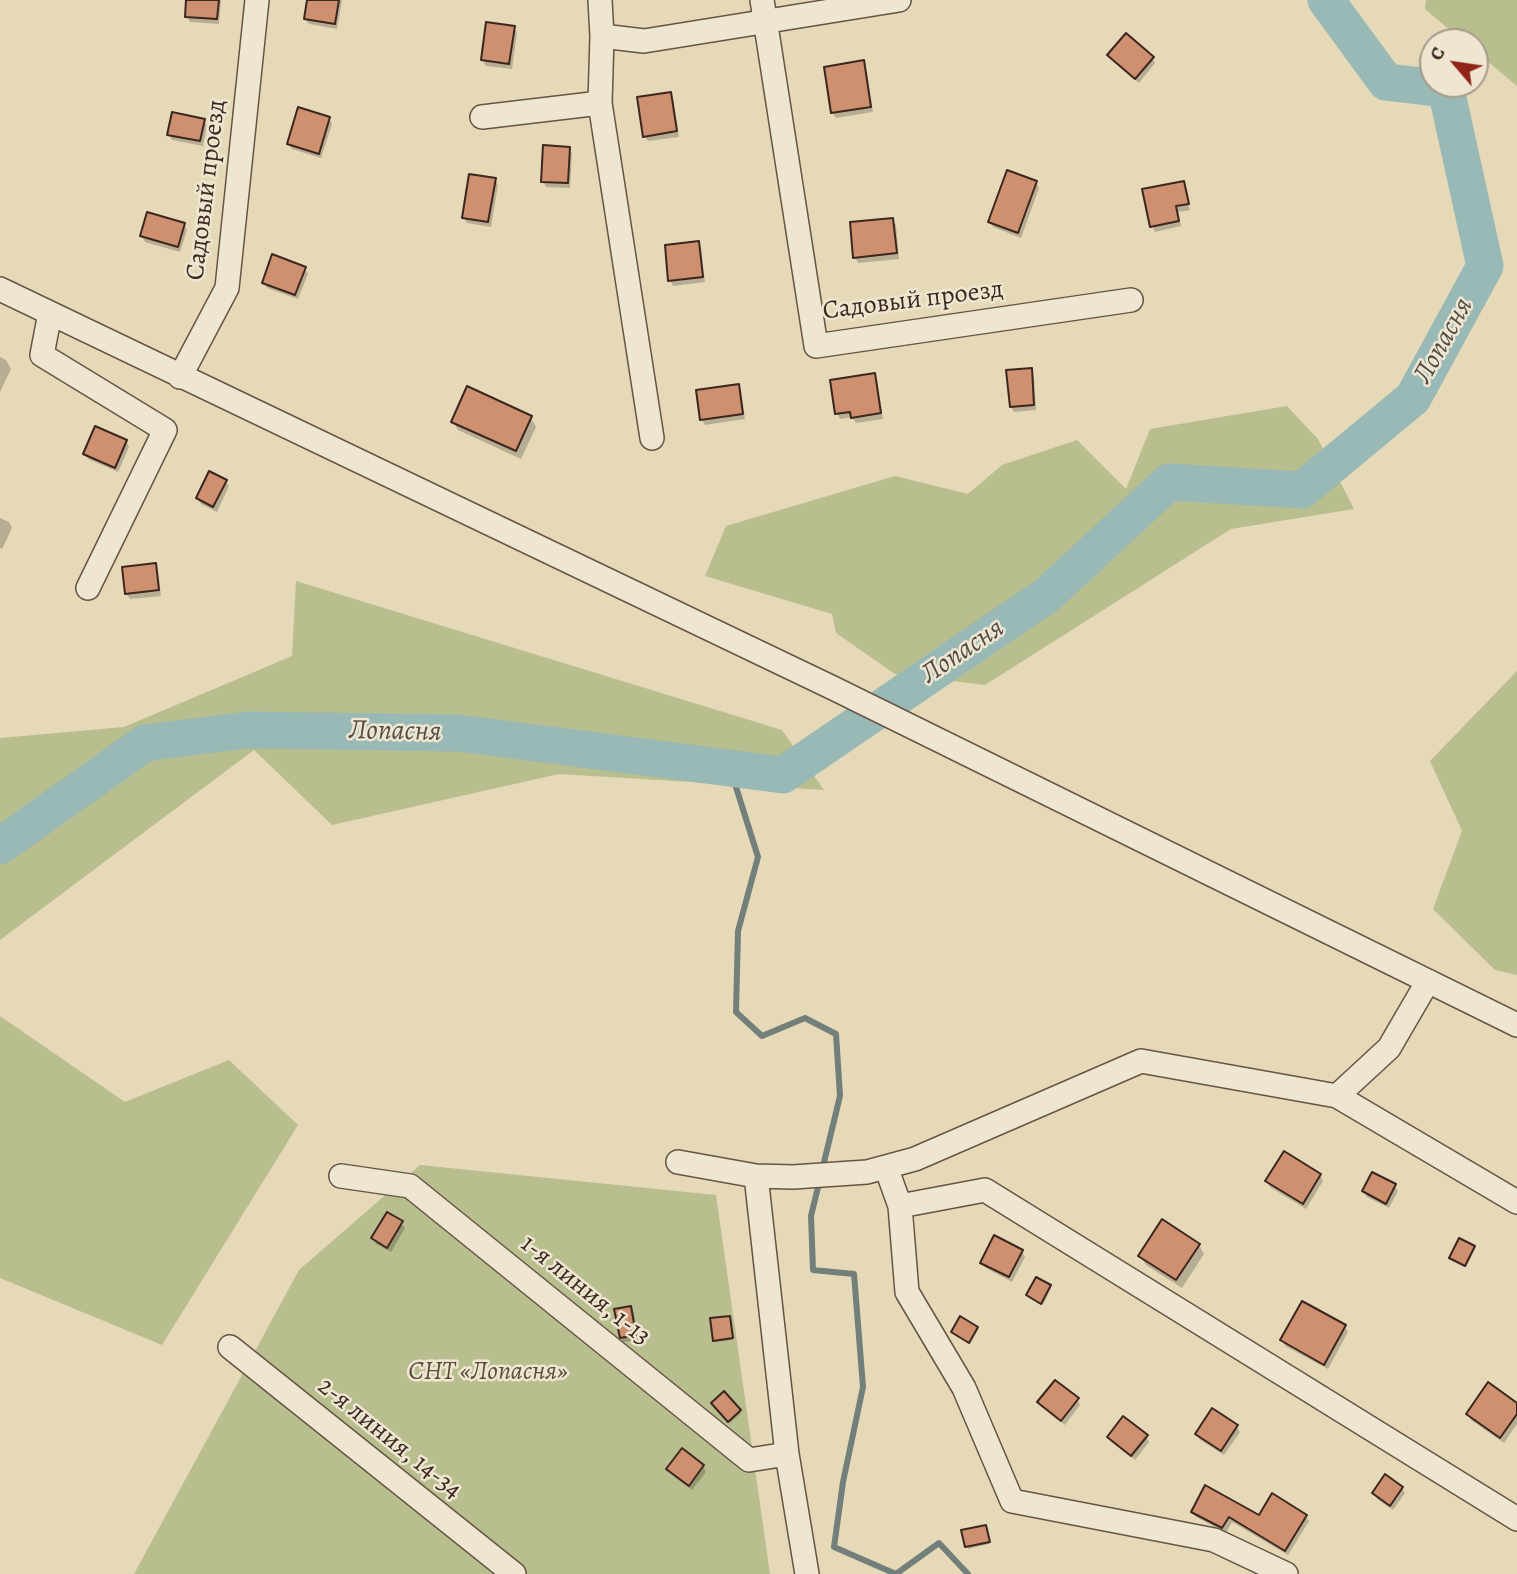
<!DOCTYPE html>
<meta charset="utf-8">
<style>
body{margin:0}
#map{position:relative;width:1517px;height:1574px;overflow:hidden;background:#e5d9b8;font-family:Alegreya,serif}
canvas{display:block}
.north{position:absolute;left:1419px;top:28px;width:70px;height:70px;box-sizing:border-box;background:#eee6d1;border:2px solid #a69a8a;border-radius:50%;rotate:299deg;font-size:19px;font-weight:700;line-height:28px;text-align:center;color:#3b271f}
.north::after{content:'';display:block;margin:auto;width:24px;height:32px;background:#8f2418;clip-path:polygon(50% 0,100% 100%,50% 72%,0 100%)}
</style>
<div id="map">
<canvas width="1517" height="1574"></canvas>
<div class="north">С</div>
</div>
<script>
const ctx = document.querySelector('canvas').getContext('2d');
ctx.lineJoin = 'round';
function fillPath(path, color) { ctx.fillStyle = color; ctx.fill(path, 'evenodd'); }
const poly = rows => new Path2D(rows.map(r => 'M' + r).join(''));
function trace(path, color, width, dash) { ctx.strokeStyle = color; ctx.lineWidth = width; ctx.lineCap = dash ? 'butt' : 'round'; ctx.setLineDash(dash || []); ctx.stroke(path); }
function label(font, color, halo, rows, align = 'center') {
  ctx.font = font + ' Alegreya,serif'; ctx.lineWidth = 5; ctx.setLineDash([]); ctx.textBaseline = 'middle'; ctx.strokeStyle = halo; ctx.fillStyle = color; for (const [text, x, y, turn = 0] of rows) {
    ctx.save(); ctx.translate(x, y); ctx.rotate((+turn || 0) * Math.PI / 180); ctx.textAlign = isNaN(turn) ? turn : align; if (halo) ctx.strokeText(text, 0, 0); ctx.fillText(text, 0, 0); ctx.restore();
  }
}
const green = poly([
 [1426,0,1517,0,1517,86,1475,51,1475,42,1464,42,1425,9],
 [1287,406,1318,439,1354,509,1231,529,985,685,895,674,836,633,832,614,705,576,726,526,895,476,968,494,1002,465,1077,440,1126,489,1150,429],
 [296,581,782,730,824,790,559,774,332,825,254,750,0,940,0,738,124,727,292,656],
 [1517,671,1517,975,1495,970,1433,909,1462,831,1430,761],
 [0,1016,125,1102,229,1060,298,1125,162,1345,0,1278],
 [420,1165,716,1195,770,1574,134,1574,299,1270]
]);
const shadow = poly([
 [188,0,221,0,219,24,190,22,187,16],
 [309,0,342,0,337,29,309,24,305,19],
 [514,28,517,33,512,69,486,66,482,60],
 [1109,55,1152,58,1155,63,1139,83,1112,60],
 [863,62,866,68,873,112,836,118,833,113],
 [670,94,673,99,679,137,648,141,645,136],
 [329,118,332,124,321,158,292,149,289,144],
 [204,121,207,126,203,146,172,140,169,134],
 [569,148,572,154,570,188,546,187,543,181],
 [495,180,498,185,491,227,467,223,464,218],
 [1036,182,1039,188,1021,238,993,227,990,222],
 [1183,183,1190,210,1178,212,1181,226,1155,232,1152,226],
 [892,220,896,225,899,259,858,263,855,257],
 [184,224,187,230,180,252,145,242,142,236],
 [698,243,701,249,705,282,673,286,670,280],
 [304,268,308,274,298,299,267,288,264,282],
 [0,357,6,360,11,369,0,392],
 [1031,370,1034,376,1036,410,1014,412,1011,407],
 [874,375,877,380,883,419,856,423,852,417,840,419,837,413],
 [738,385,741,391,745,419,705,425,702,420],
 [531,418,536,427,521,459,458,430,453,421],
 [126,441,129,447,118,472,88,459,85,454],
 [225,481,229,486,217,512,201,504,198,498],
 [0,518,9,522,12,528,2,549,0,548],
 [155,565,158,571,161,596,130,599,126,593],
 [1320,1175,1323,1181,1306,1209,1270,1187,1267,1181],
 [1394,1185,1398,1191,1389,1208,1367,1197,1364,1191],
 [401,1223,405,1228,391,1252,376,1244,373,1238],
 [1199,1245,1204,1254,1182,1288,1146,1265,1140,1256],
 [1473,1247,1475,1249,1466,1267,1451,1258],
 [1022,1251,1025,1257,1012,1282,986,1268,982,1263],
 [1050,1286,1051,1288,1043,1305,1028,1295],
 [630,1308,634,1313,638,1340,623,1342,620,1336],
 [729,1318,733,1340,715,1342,714,1340],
 [1345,1327,1348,1332,1328,1369,1285,1346,1282,1340],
 [977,1328,978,1330,970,1344,953,1332],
 [1077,1399,1080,1405,1065,1425,1043,1408,1039,1402],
 [714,1405,740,1411,741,1413,730,1423],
 [1517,1405,1517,1424,1504,1443,1471,1420,1468,1414],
 [1236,1426,1240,1432,1224,1455,1200,1440,1197,1434],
 [1146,1436,1149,1442,1135,1460,1112,1442,1109,1437],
 [703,1466,706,1472,692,1490,672,1475,668,1469],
 [1402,1488,1405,1493,1393,1510,1377,1499,1374,1493],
 [1193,1511,1259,1517,1305,1516,1309,1521,1288,1555,1232,1522,1226,1533,1196,1517],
 [986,1529,989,1544,968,1549,963,1532]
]);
const stream = poly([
 [730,768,758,857,738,931,736,1012,762,1036,805,1018,836,1034,840,1096,811,1216,813,1270,854,1274,863,1387,843,1482,834,1547,896,1574,939,1543,968,1574]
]);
const river = poly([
 [0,846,145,743,247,730,458,733,783,775,1047,595,1169,482,1302,490,1413,398,1485,266,1446,89,1386,82,1326,0]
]);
const building = poly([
 [186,0,219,0,217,19,185,17,186,0],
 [307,0,339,0,335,24,304,19,307,0],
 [486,22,515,26,509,64,481,60,486,22],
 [1126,33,1154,57,1135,79,1107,55,1126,33],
 [864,60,871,107,831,113,824,67,864,60],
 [671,92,677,131,643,137,637,97,671,92],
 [298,107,330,117,319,154,287,144,298,107],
 [172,112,205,119,200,141,167,135,172,112],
 [543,145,570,147,568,183,541,182,543,145],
 [1007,170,1037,181,1018,233,988,222,1007,170],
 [469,174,496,178,488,222,462,218,469,174],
 [1184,181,1189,204,1176,206,1179,221,1150,227,1142,189,1184,181],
 [147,212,185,223,178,247,140,236,147,212],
 [893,218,897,253,853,258,850,222,893,218],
 [699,241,703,277,668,281,665,245,699,241],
 [272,254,306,267,295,295,262,283,272,254],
 [1032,368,1034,405,1010,407,1006,370,1032,368],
 [875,373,881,413,851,418,850,412,835,414,830,380,875,373],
 [739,384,743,414,700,420,696,390,739,384],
 [467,386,532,416,516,451,451,422,467,386],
 [95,426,127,440,115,468,83,454,95,426],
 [209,471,227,480,213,507,196,498,209,471],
 [156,563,159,590,125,594,122,567,156,563],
 [1284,1151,1321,1174,1303,1204,1265,1181,1284,1151],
 [1372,1172,1396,1184,1386,1204,1362,1191,1372,1172],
 [387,1212,403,1221,387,1248,371,1238,387,1212],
 [1162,1219,1200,1244,1176,1280,1138,1256,1162,1219],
 [994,1235,1023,1250,1009,1277,980,1263,994,1235],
 [1459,1238,1475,1246,1465,1266,1449,1258,1459,1238],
 [1036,1277,1051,1285,1041,1304,1026,1295,1036,1277],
 [1302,1301,1346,1325,1324,1365,1280,1340,1302,1301],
 [631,1306,636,1335,620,1338,614,1309,631,1306],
 [730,1316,733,1338,713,1341,710,1318,730,1316],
 [960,1316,978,1327,969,1343,951,1332,960,1316],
 [1055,1380,1079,1398,1061,1421,1037,1402,1055,1380],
 [1488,1382,1517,1403,1517,1414,1500,1438,1466,1414,1488,1382],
 [724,1391,741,1410,728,1422,711,1403,724,1391],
 [1212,1408,1238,1425,1221,1451,1195,1434,1212,1408],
 [1123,1416,1148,1435,1131,1456,1107,1437,1123,1416],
 [682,1448,704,1465,689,1486,666,1469,682,1448],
 [1385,1474,1403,1487,1390,1506,1372,1493,1385,1474],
 [1205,1485,1259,1515,1272,1493,1307,1515,1285,1551,1229,1517,1222,1528,1191,1512,1205,1485],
 [986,1525,990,1542,965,1547,961,1530,986,1525]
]);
const minor = poly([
 [600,0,602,36,600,103,652,438],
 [762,0,816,346,1131,300],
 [602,36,644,41,899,0],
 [482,117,600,103],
 [0,289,833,688,1517,1025],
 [50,313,42,355,165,430,88,588],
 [180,377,227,288,257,0],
 [1337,1096,1517,1202],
 [678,1162,756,1176],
 [886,1167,900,1206,907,1292,964,1388,1012,1501,1214,1540,1286,1574],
 [341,1176,410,1186,749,1460,787,1454],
 [900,1206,985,1190,1517,1519],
 [230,1347,514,1574],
 [807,1574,787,1454,756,1176,793,1177,867,1172,915,1159,1141,1061,1337,1096,1389,1048,1428,981]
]);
const streetNames = [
 ["Садовый проезд",207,190,-83],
 ["Садовый проезд",913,301,-7],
 ["1-я линия, 1-13",585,1291,39],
 ["2-я линия, 14-34",389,1439,39]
];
const parkNames = [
 ["СНТ «Лопасня»",488,1373]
];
const waterNames = [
 ["Лопасня",1444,341,-61],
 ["Лопасня",963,652,-34],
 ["Лопасня",395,732,1]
];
fillPath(green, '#b8be8d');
fillPath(shadow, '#0003');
trace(stream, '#737f7a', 6);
trace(river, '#98b9b6', 37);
fillPath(building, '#ce906f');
trace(building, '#3b271f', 2);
trace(minor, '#665445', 26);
trace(minor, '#eee6d1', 23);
label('26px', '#3b271f', '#eee6d1', streetNames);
label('italic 26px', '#5a4d3a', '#eee6d1', parkNames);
label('italic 28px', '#524c45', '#eee6d1', waterNames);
</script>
